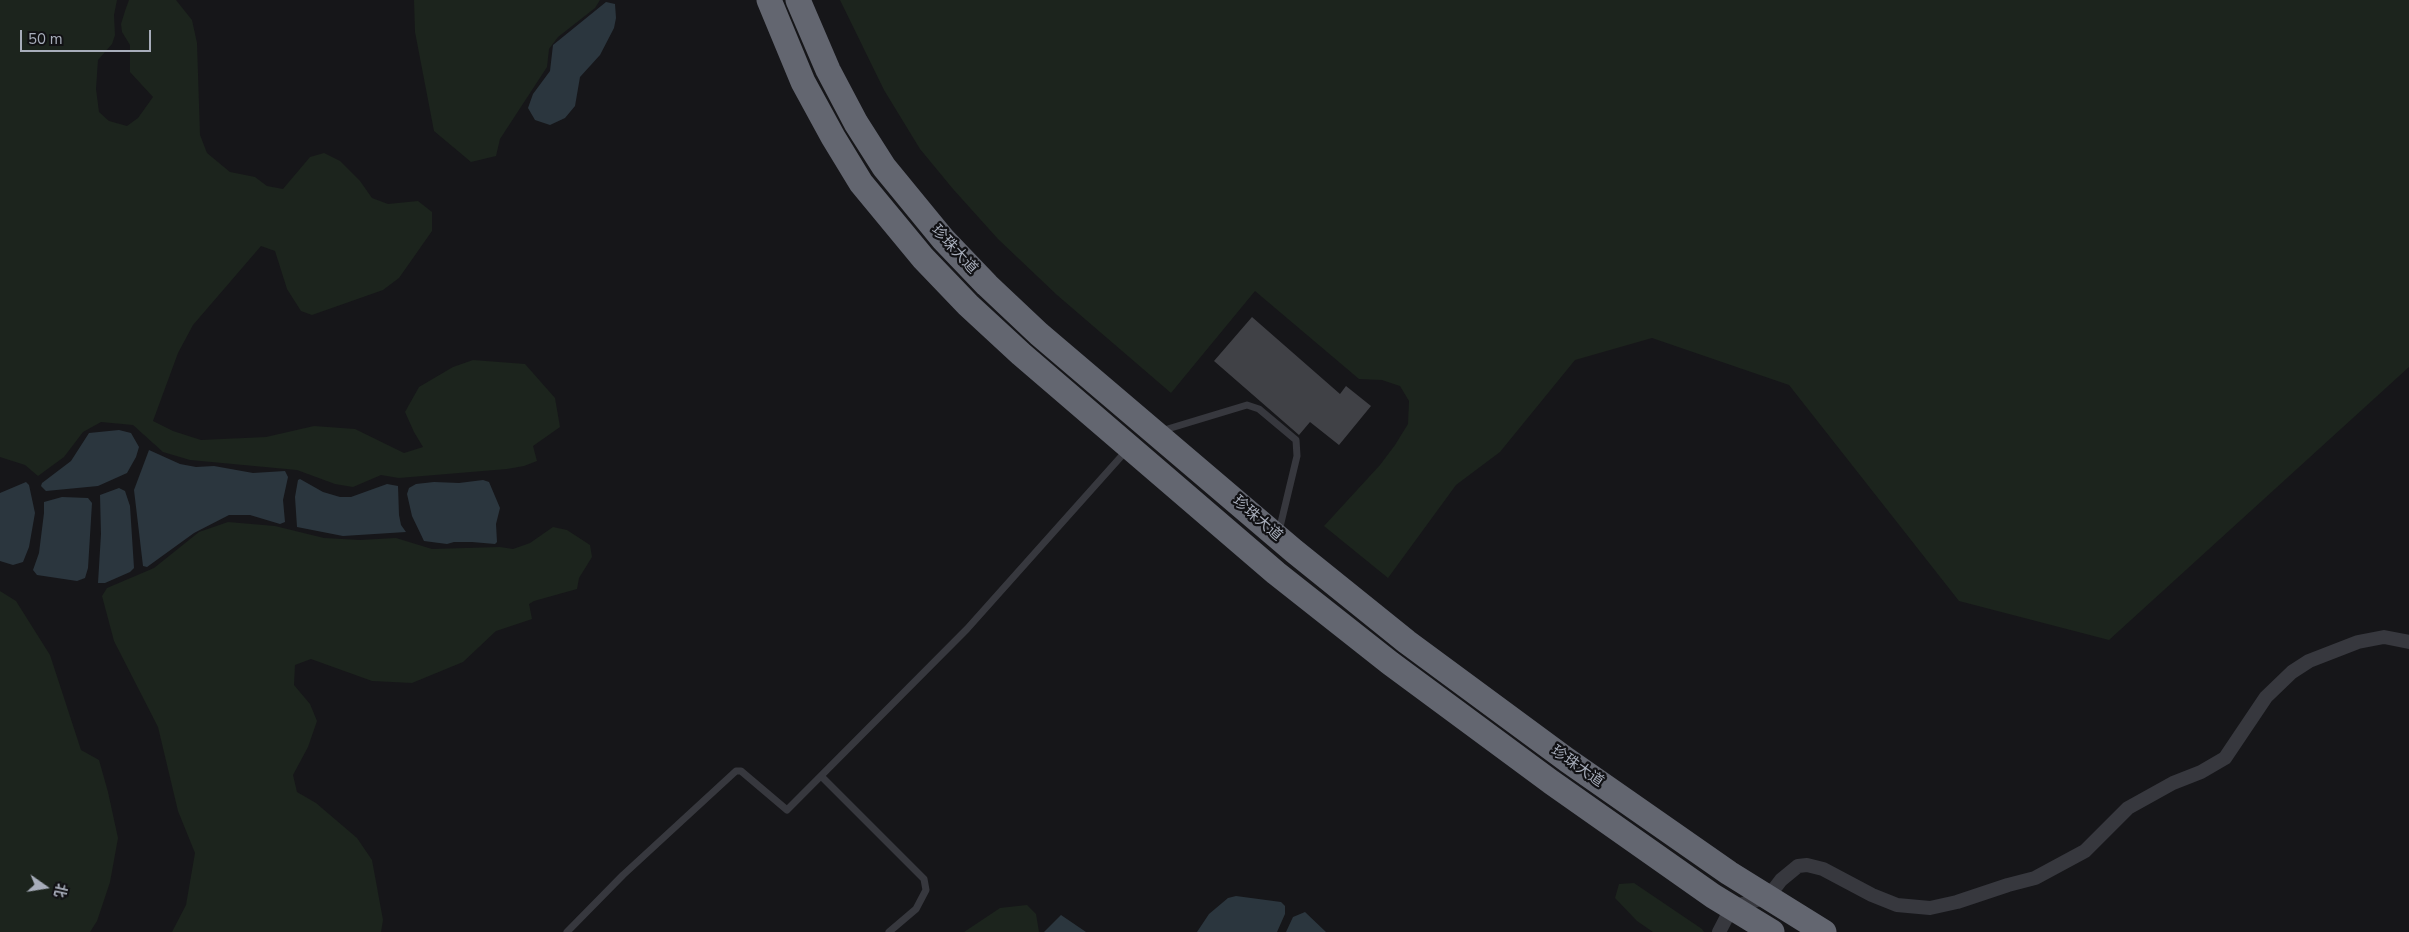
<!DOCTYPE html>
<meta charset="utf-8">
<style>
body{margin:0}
#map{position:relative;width:2409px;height:932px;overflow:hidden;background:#161619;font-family:"Nunito Sans","Noto Sans SC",sans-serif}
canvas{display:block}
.north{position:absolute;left:20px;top:862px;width:50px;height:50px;-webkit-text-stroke:4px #111114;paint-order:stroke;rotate:103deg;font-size:14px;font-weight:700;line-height:20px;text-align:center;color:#a7adba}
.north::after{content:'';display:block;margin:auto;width:18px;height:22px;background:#a7adba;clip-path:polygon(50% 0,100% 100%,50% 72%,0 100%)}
.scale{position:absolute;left:20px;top:30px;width:131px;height:22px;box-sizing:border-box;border:2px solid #a7adba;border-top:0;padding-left:6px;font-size:15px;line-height:18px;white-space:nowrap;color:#a7adba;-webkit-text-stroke:4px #111114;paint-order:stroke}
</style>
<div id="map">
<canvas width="2409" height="932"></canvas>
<div class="north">北</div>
<div class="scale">50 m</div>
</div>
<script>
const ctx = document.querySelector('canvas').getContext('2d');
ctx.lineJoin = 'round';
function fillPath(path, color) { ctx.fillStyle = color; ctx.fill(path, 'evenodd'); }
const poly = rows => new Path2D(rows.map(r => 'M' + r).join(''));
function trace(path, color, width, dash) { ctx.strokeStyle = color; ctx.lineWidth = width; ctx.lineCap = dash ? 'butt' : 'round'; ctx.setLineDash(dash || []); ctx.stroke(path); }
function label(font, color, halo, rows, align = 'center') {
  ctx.font = font + ' "Nunito Sans","Noto Sans SC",sans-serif'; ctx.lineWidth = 4.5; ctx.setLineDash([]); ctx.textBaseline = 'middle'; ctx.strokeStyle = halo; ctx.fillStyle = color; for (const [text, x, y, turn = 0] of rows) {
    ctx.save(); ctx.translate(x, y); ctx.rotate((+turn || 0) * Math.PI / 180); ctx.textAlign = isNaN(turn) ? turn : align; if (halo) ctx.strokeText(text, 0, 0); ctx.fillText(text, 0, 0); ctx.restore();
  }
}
const green = poly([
 [0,0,117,0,114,15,115,35,112,44,98,60,96,89,99,112,109,121,127,126,138,118,153,97,130,72,130,45,122,32,121,24,125,11,129,0,176,0,192,20,197,43,200,135,207,153,230,172,255,177,267,186,283,189,310,157,324,153,340,161,360,181,372,198,388,204,418,201,432,212,432,231,399,278,383,290,312,315,301,311,287,289,275,251,261,246,193,325,178,353,153,421,173,431,201,440,266,437,314,426,355,429,404,453,423,447,414,432,405,412,419,387,453,367,473,360,525,364,555,398,560,427,533,446,537,461,524,466,507,469,399,478,381,475,353,487,335,484,297,470,190,460,163,452,133,425,101,422,83,432,64,457,38,476,25,465,0,457],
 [414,0,600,0,595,8,558,37,549,49,547,67,500,139,496,156,471,162,434,131,415,32],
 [840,0,2409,0,2409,367,2109,640,1959,601,1789,385,1652,338,1575,360,1500,452,1456,485,1388,578,1324,526,1380,465,1395,445,1408,424,1409,401,1400,386,1382,380,1359,379,1255,291,1171,393,1057,295,998,239,953,189,920,149,884,90],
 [228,522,275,526,324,538,360,540,396,538,432,549,500,547,513,549,530,543,553,527,567,530,590,545,592,557,579,578,577,589,534,601,529,604,532,619,496,631,463,662,412,683,372,681,311,659,295,665,294,685,310,704,317,721,308,747,293,775,297,792,316,803,357,838,372,860,383,920,381,932,172,932,186,905,195,853,178,811,158,727,114,641,102,596,107,588,154,568,199,532],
 [0,591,16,601,50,655,81,750,99,760,108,792,118,838,110,882,97,921,90,932,0,932],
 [1634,883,1702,929,1704,932,1653,932,1637,921,1615,898,1619,884],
 [1027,905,1036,914,1039,932,964,932,1000,908]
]);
const water = poly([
 [606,2,615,4,616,18,614,28,600,55,580,77,575,106,565,118,550,125,535,120,528,108,533,94,550,71,553,45],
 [119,430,131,433,139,447,136,457,127,473,98,486,46,491,41,486,42,483,71,461,89,433],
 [149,450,180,464,196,467,214,466,253,473,285,471,288,477,283,500,285,522,280,524,250,515,229,515,194,533,147,567,143,566,134,490],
 [300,479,323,492,340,497,351,497,387,484,398,486,399,515,401,525,406,532,343,536,297,527,295,497,298,480],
 [483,480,489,482,500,508,496,524,497,542,495,544,472,542,454,542,447,544,424,541,412,516,407,494,409,488,416,484,434,482,459,483],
 [26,482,29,485,35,513,29,547,23,562,13,565,0,561,0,493],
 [119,488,125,491,130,506,134,568,130,572,105,583,98,583,101,534,100,495],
 [62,497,88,498,92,503,88,568,85,578,77,581,37,575,33,570,39,553,44,513,44,502],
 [1236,896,1281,902,1285,906,1285,914,1277,932,1197,932,1209,914,1228,898],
 [1305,912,1326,932,1286,932,1293,917],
 [1061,915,1086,932,1044,932]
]);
const building = poly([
 [1252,317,1340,394,1346,386,1371,406,1339,445,1310,422,1299,435,1214,361]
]);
const lane = poly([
 [1161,431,1247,405,1259,409,1296,440,1297,456,1279,531],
 [821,776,924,879,926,890,916,909,889,932],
 [567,932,623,875,736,771,741,771,787,810,967,629,1126,451]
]);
const street = poly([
 [1719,932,1732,907,1768,897,1781,880,1798,866,1807,865,1823,869,1872,895,1897,905,1930,908,1957,902,2008,885,2035,878,2085,851,2128,808,2173,783,2201,772,2225,758,2266,697,2292,672,2309,661,2358,642,2384,637,2409,642]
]);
const highway = poly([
 [769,0,803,82,833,137,861,183,923,258,968,305,1021,354,1276,573,1390,663,1551,782,1713,896,1772,932],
 [798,0,828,70,856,123,884,167,943,239,987,285,1039,334,1294,551,1407,642,1567,760,1729,873,1824,932]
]);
const streetNames = [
 ["珍珠大道",954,250,47],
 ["珍珠大道",1257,519,41],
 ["珍珠大道",1577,767,35]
];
fillPath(green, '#1c241d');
fillPath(water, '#2b363e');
fillPath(building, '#404146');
trace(lane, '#37383e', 7);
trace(street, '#37383e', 14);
trace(highway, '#636670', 25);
label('15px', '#a7adba', '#111114', streetNames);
</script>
